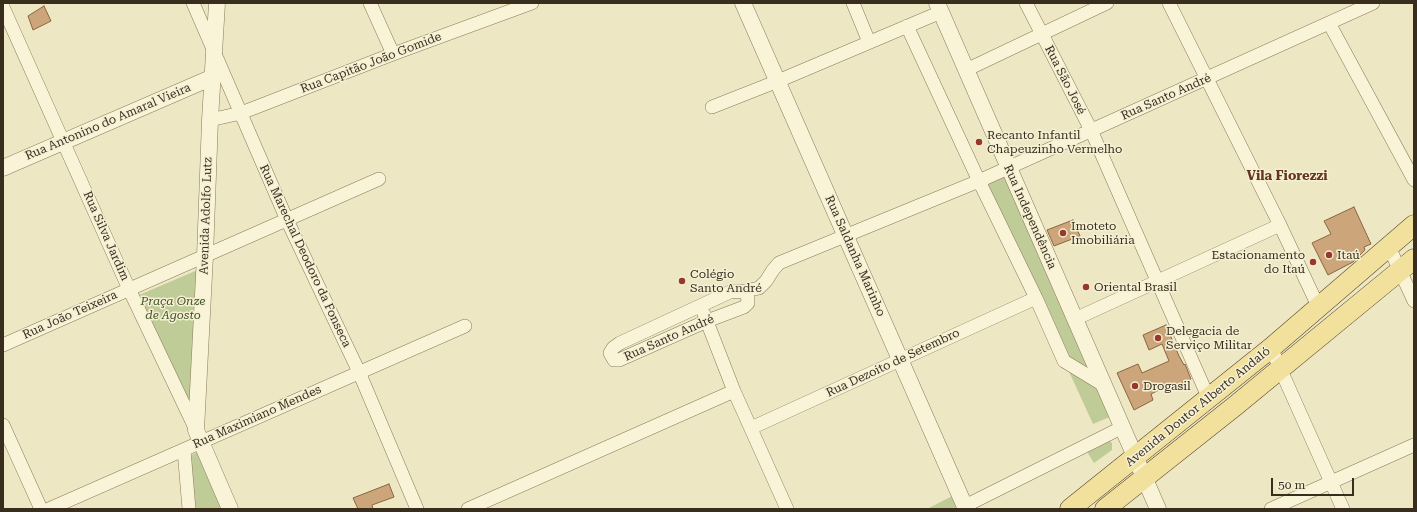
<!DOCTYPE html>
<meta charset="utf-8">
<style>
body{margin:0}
#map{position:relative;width:1417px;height:512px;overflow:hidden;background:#eee7c4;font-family:"Roboto Serif",serif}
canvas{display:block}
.frame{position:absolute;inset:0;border:4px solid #392e1e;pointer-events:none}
.scale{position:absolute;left:1271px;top:478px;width:83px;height:18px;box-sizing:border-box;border:2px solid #392e1e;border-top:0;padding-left:5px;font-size:12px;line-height:14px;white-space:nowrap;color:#392e1e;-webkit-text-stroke:3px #f5f0d4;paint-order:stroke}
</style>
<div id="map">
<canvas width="1417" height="512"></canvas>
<div class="frame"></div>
<div class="scale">50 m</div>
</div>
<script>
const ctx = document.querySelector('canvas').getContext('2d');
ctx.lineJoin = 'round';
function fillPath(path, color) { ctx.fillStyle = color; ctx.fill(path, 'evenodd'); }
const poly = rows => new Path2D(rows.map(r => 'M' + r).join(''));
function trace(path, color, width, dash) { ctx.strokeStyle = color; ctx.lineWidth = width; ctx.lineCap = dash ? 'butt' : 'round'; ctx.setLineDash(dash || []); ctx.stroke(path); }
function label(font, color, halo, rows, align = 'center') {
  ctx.font = font + ' "Roboto Serif",serif'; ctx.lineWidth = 3; ctx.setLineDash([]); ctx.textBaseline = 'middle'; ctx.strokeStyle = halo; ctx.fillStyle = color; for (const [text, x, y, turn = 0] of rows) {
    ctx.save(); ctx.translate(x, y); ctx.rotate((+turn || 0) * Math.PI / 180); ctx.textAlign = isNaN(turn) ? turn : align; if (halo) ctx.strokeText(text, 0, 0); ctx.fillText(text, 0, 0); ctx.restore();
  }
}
const green = poly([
 [1005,168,1099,380,1067,360,982,180],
 [200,269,192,410,139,295],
 [1066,365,1099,387,1112,416,1093,424],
 [1109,440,1112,443,1112,450,1094,463,1086,450],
 [201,450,225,509,194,509,190,456],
 [956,494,962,509,927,509]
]);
const building = poly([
 [44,6,51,21,33,30,28,16,44,6],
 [1354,207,1371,244,1364,247,1365,250,1353,262,1328,275,1312,243,1331,234,1324,221,1354,207],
 [1073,220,1080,236,1054,246,1047,230,1073,220],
 [1166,325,1179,356,1184,365,1185,364,1191,379,1175,386,1173,383,1151,394,1153,400,1134,410,1117,373,1138,364,1142,373,1169,361,1162,344,1149,350,1143,335,1166,325],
 [389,484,394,497,372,505,373,509,358,509,353,498,389,484]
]);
const minor = poly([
 [193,3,287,220,359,372,417,509],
 [370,3,393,54],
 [853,3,869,42],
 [1026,3,1091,130,1209,399],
 [1169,3,1280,225,1318,306],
 [3,7,129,289,196,430],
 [1329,23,1414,180],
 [907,26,979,181,1036,298,1064,361,1105,386],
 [966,70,1107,3],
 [712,107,778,81,941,12],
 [210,120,241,113,393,54,532,3],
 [1389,247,1414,301],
 [745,291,748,299,748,303,744,307,707,321,619,360,614,360,610,353,613,348,620,343,730,292,745,291,759,288,766,281,773,270,779,263,979,181,1373,3],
 [704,314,734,391,787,509],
 [1075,319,1280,225],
 [3,345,379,179],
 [1271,348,1343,509],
 [3,425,41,509],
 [751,428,1036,298],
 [184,450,189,509],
 [965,506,1115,431,1124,429],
 [49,509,465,326],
 [468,509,734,391],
 [1271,509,1414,445]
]);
const tertiary = poly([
 [217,3,210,120,205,256,196,430,230,509],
 [743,3,966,509],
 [937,3,1158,509],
 [3,168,213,77]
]);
const primary = poly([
 [1070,509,1271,348,1414,225],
 [1105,509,1235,406,1414,259]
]);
const markers = [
 [979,142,4,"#98372b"],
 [1063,233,4,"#98372b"],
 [1329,255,4,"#98372b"],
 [1313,262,4,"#98372b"],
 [682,281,4,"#98372b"],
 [1086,287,4,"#98372b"],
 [1158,338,4,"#98372b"],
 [1135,386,4,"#98372b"]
];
const streetNames = [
 ["Rua Capitão João Gomide",371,63,-21],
 ["Rua São José",1065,80,63],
 ["Rua Santo André",1166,97,-24],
 ["Rua Antonino do Amaral Vieira",108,122,-23],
 ["Avenida Adolfo Lutz",206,216,-88],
 ["Rua Independência",1030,217,66],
 ["Rua Silva Jardim",106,236,66],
 ["Rua Marechal Deodoro da Fonseca",305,256,65],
 ["Rua Saldanha Marinho",855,256,66],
 ["Rua João Teixeira",70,315,-24],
 ["Rua Santo André",669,338,-24],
 ["Rua Dezoito de Setembro",893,363,-25],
 ["Avenida Doutor Alberto Andaló",1198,407,-39],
 ["Rua Maximiano Mendes",257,417,-24]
];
const poiNames = [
 ["Recanto Infantil",987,135],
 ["Chapeuzinho Vermelho",987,149],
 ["Imoteto",1071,226],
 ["Imobiliária",1071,240],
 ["Estacionamento",1305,255,"right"],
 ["do Itaú",1305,269,"right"],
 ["Itaú",1337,255],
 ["Colégio",690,274],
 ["Santo André",690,288],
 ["Oriental Brasil",1094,287],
 ["Delegacia de",1166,331],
 ["Serviço Militar",1166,345],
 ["Drogasil",1143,386]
];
const parkNames = [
 ["Praça Onze",173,301],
 ["de Agosto",173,315]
];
const neighbourhoodNames = [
 ["Vila Fiorezzi",1287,176]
];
fillPath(green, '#c0cc98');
fillPath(building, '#cca67a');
trace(building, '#886540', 1);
trace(minor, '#89795a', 14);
trace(tertiary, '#89795a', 17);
trace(primary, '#56462f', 21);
trace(minor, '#f9f3d7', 13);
trace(tertiary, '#f9f3d7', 16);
trace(primary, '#f1e19c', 20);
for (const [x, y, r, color] of markers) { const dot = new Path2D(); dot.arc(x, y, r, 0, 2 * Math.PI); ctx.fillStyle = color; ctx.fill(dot); trace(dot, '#f5f0d4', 1.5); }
label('12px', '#392e1e', '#f5f0d4', streetNames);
label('12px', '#392e1e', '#f5f0d4', poiNames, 'left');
label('italic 12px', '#435525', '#f5f0d4', parkNames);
label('bold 13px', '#65361e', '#f5f0d4', neighbourhoodNames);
</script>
